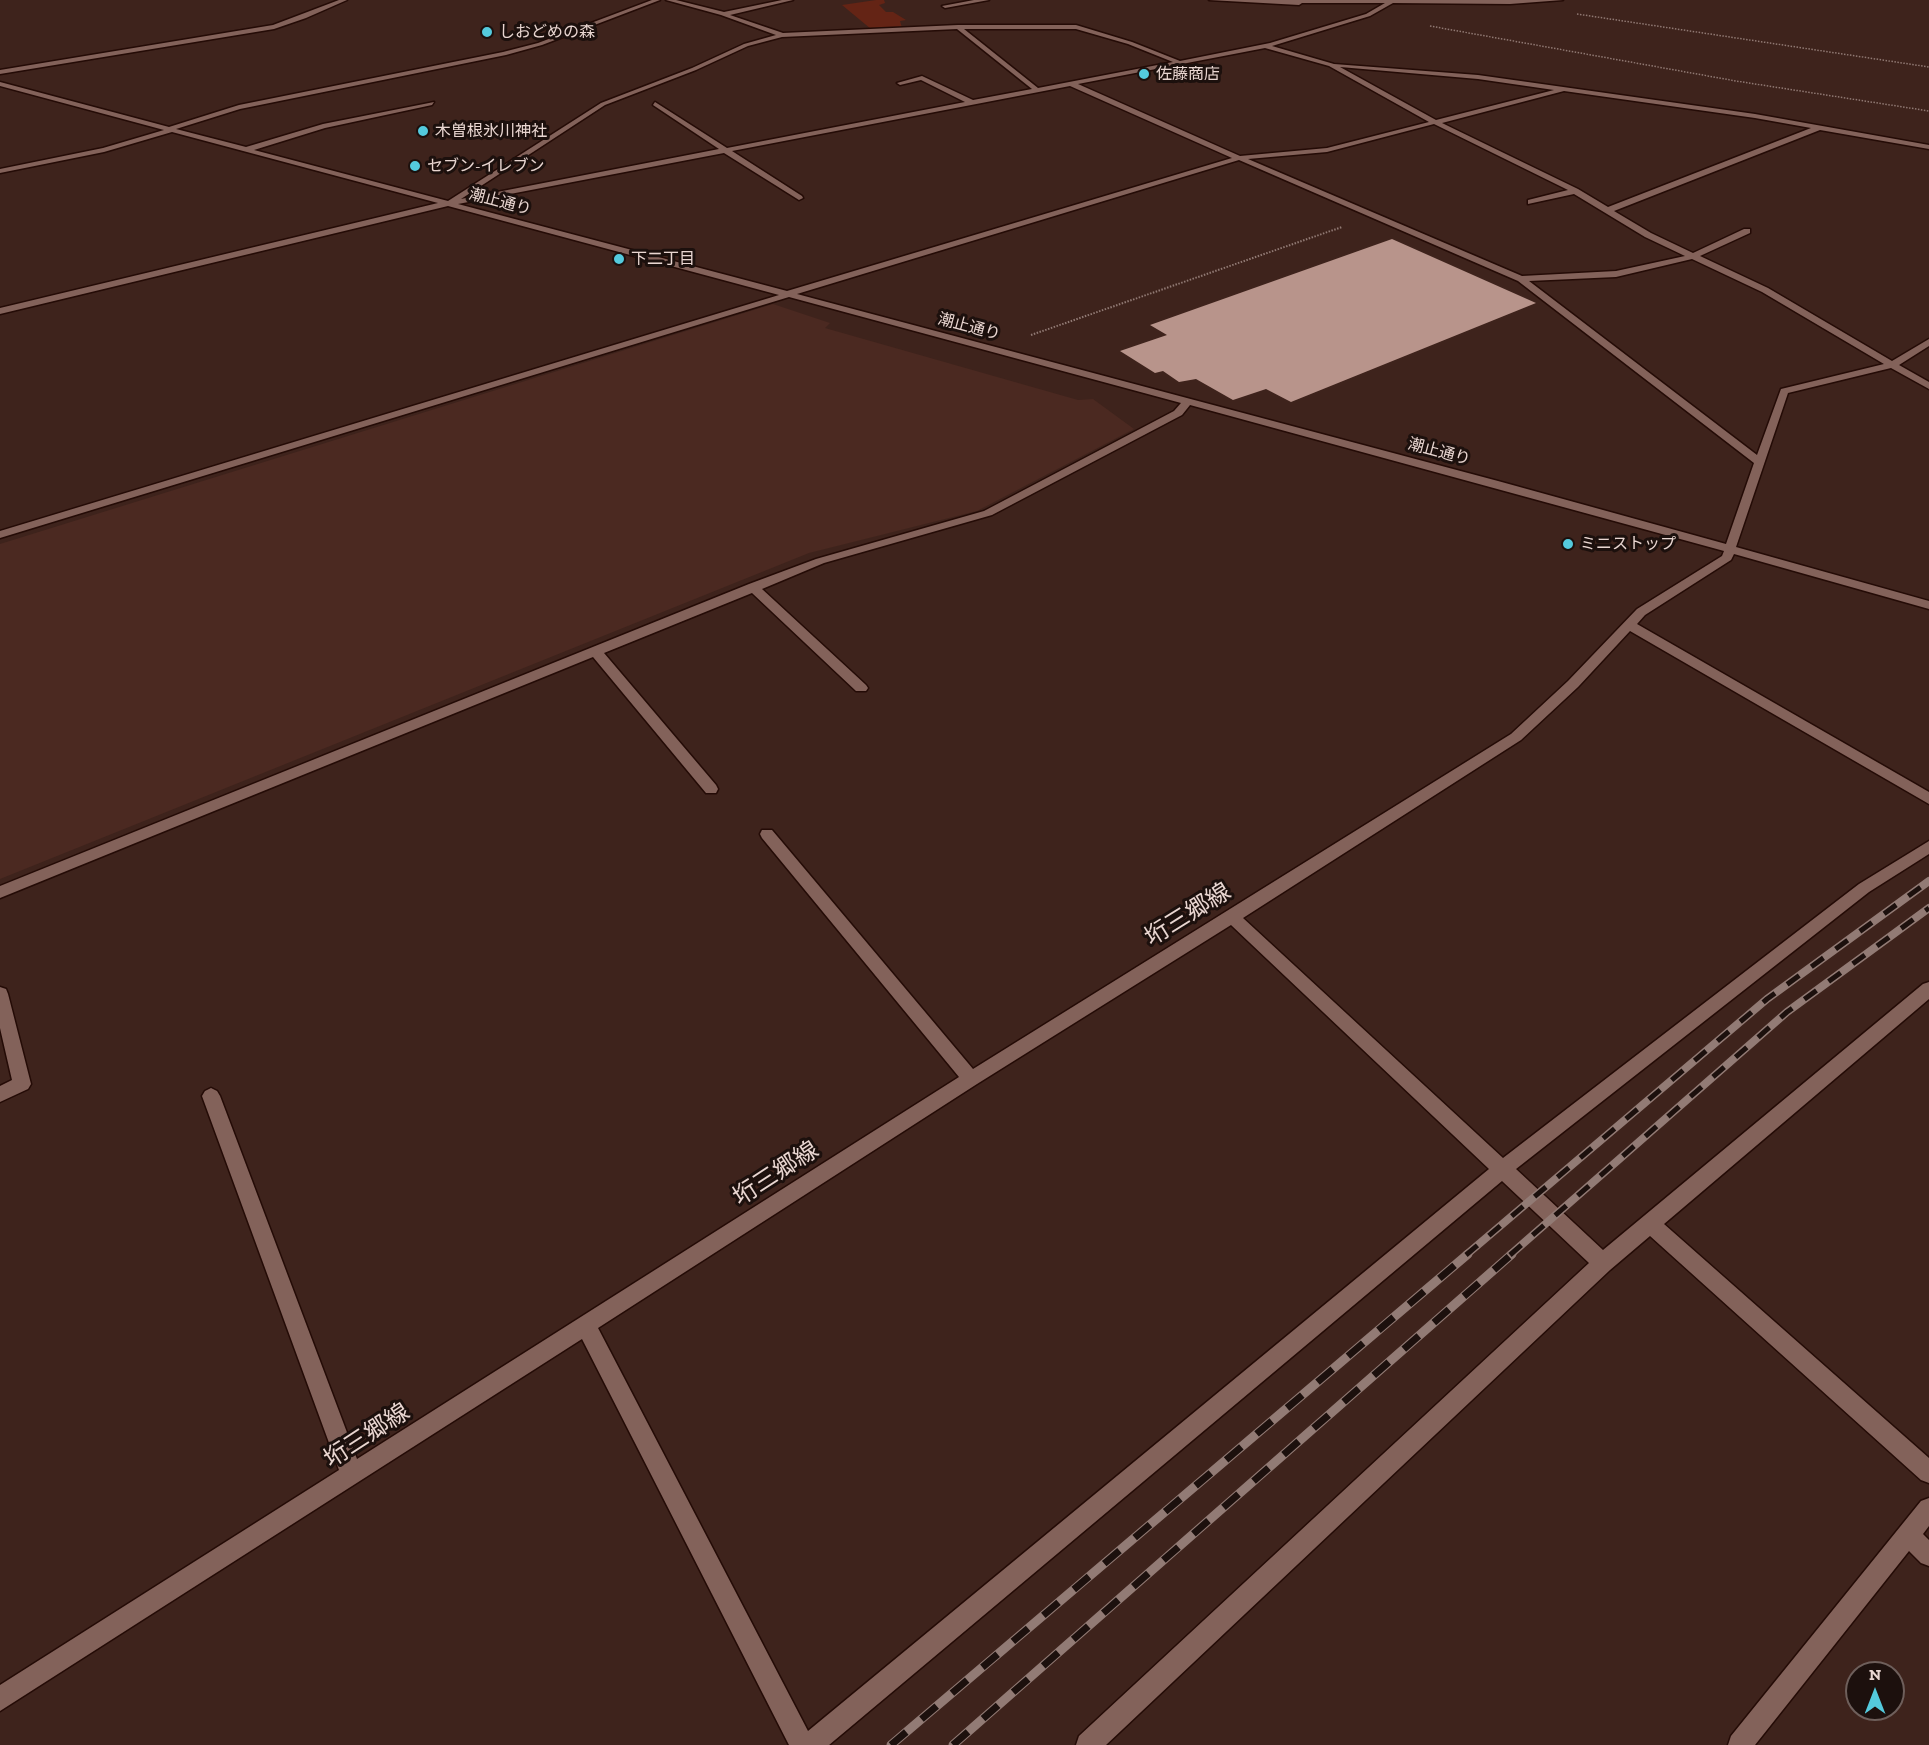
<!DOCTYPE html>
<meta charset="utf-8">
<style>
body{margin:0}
#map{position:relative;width:1929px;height:1745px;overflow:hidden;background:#3e231c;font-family:"Zilla Slab",serif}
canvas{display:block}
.north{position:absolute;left:1845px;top:1661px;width:60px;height:60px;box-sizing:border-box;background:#1c100d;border:2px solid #6e5f5b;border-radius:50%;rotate:0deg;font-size:16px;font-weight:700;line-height:24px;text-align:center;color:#e9d6d1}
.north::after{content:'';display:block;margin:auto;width:21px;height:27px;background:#54cadd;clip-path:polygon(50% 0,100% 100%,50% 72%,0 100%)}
</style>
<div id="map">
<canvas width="1929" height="1745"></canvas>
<div class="north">N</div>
</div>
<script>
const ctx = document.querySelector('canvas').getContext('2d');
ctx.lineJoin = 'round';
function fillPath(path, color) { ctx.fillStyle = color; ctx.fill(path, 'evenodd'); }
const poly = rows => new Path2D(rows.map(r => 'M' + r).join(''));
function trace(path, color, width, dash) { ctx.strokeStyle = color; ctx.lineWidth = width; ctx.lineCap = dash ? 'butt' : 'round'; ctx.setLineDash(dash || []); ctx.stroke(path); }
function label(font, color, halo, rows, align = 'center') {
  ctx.font = font + ' "Zilla Slab","Noto Sans JP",serif'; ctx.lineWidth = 6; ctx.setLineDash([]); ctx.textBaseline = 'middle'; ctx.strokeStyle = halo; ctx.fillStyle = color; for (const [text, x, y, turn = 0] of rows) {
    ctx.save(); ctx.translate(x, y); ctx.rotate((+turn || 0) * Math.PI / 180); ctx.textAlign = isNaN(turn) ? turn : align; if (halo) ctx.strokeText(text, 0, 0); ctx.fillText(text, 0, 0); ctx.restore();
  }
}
const built = poly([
 [773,304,830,323,825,328,1078,400,1093,399,1134,429,977,511,809,553,0,879,0,544]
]);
const green = poly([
 [876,0,884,0,885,3,879,5,886,12,893,12,906,20,900,21,902,28,871,29,842,5]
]);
const building = poly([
 [1392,239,1536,303,1291,402,1266,389,1233,400,1196,379,1179,382,1163,371,1155,373,1120,351,1167,335,1150,325]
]);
const pathFar1 = poly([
 [1577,14,1929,67],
 [1430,26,1736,81,1929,111]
]);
const path = poly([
 [1031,335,1342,227]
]);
const minor = poly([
 [339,0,347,0,306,18,274,29,0,74,0,70,273,25,339,0],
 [652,0,660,0,542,45,506,55,240,109,176,129,246,147,323,124,434,102,432,105,325,128,254,150,448,201,601,103,692,68,744,44,776,35,721,15,666,0,676,0,724,12,782,0,793,0,730,15,783,33,958,25,1076,25,1132,42,1180,61,1270,43,1366,14,1385,3,1302,3,1299,5,1209,0,1563,0,1510,4,1393,3,1370,16,1272,46,1334,64,1478,75,1755,114,1929,145,1929,149,1820,130,1614,211,1651,233,1693,253,1744,229,1750,229,1750,233,1700,256,1768,288,1892,361,1929,339,1929,346,1899,365,1929,382,1929,389,1891,368,1788,393,1736,547,1929,601,1929,609,1734,554,1731,560,1645,615,1637,624,1929,792,1929,804,1630,631,1578,687,1521,740,1243,918,1503,1158,1859,884,1929,841,1929,854,1869,892,1516,1169,1603,1250,1923,984,1929,982,1929,999,1664,1224,1929,1458,1929,1483,1921,1480,1650,1236,1610,1270,1106,1745,1076,1745,1079,1736,1589,1263,1502,1181,829,1745,789,1745,582,1339,0,1711,0,1685,339,1470,202,1096,205,1091,211,1088,217,1091,220,1096,357,1459,959,1077,762,838,760,834,762,830,772,830,973,1069,1511,734,1568,681,1637,609,1722,556,1724,551,1190,405,1182,415,992,515,824,563,762,589,866,685,868,688,866,691,856,691,752,593,604,653,716,785,718,789,716,793,706,793,593,657,0,898,0,886,749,584,816,559,984,511,1174,411,1181,403,789,297,0,538,0,531,779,295,448,206,0,314,0,308,438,203,172,132,104,152,0,173,0,169,103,148,164,130,0,86,0,82,169,127,239,105,503,52,538,43,652,0],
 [957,29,1032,89,973,100,922,76,897,83,900,85,921,80,965,102,727,148,655,102,653,105,719,149,461,199,605,105,696,70,748,46,782,37,957,29],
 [964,29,1076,29,1128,44,1173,62,1038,88,964,29],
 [1265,48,1329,66,1429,122,1327,148,1240,156,1078,84,1265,48],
 [1340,67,1478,79,1554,90,1436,120,1340,67],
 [1070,86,1232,158,787,291,458,204,724,153,799,200,803,198,802,196,732,151,1070,86],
 [1564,91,1755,118,1811,128,1608,207,1578,189,1442,123,1564,91],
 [1434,124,1568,190,1528,200,1528,204,1574,194,1645,237,1685,256,1616,271,1522,276,1248,159,1327,152,1434,124],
 [1239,160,1518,281,1754,463,1726,544,1498,481,797,294,1239,160],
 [1692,259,1762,292,1884,364,1781,389,1757,455,1529,281,1616,277,1692,259],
 [1231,925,1489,1169,808,1731,598,1328,977,1084,1231,925],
 [974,0,989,0,945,8,942,6,974,0],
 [0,987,6,989,8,994,31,1084,28,1089,0,1102,0,1086,12,1080,0,1028,0,987],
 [1929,1498,1929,1526,1923,1534,1929,1540,1929,1566,1921,1563,1909,1551,1755,1745,1728,1745,1731,1736,1921,1501,1929,1498]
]);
const railFar1 = poly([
 [1466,1255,1767,999,1929,881],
 [1510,1255,1787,1012,1929,908]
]);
const rail = poly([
 [891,1745,1468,1254],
 [953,1745,1512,1254]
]);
const markers = [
 [487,32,6,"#54cadd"],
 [1144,74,6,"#54cadd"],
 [423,131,6,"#54cadd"],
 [415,166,6,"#54cadd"],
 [619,259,6,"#54cadd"],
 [1568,544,6,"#54cadd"]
];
const farPoinames = [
 ["しおどめの森",499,32],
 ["佐藤商店",1156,74],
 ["木曽根氷川神社",435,131],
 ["セブン-イレブン",427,166],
 ["下二丁目",631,259],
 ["ミニストップ",1580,544]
];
const farStreetnames = [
 ["潮止通り",500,202,15],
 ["潮止通り",969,327,15],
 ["潮止通り",1439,452,15]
];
const nearStreetnames = [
 ["垳三郷線",1188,915,-32],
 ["垳三郷線",776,1174,-33],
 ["垳三郷線",367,1436,-33]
];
fillPath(built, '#4b2921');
fillPath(green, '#642415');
fillPath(building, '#b8948b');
trace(minor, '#240b06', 3);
trace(pathFar1, '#907973', 1.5, [1.5, 1.5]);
trace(path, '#907973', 2, [1.5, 1.5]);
fillPath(minor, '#83625a');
trace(railFar1, '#927b75', 8);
trace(rail, '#927b75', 9);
trace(railFar1, '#1c100d', 5, [15]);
trace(rail, '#1c100d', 7, [20]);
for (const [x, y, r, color] of markers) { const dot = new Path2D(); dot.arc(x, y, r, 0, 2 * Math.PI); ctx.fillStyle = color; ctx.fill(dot); trace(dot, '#1c100d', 2); }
label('16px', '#e9d6d1', '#1c100d', farPoinames, 'left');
label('16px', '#e9d6d1', '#1c100d', farStreetnames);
label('24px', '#e9d6d1', '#1c100d', nearStreetnames);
</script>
